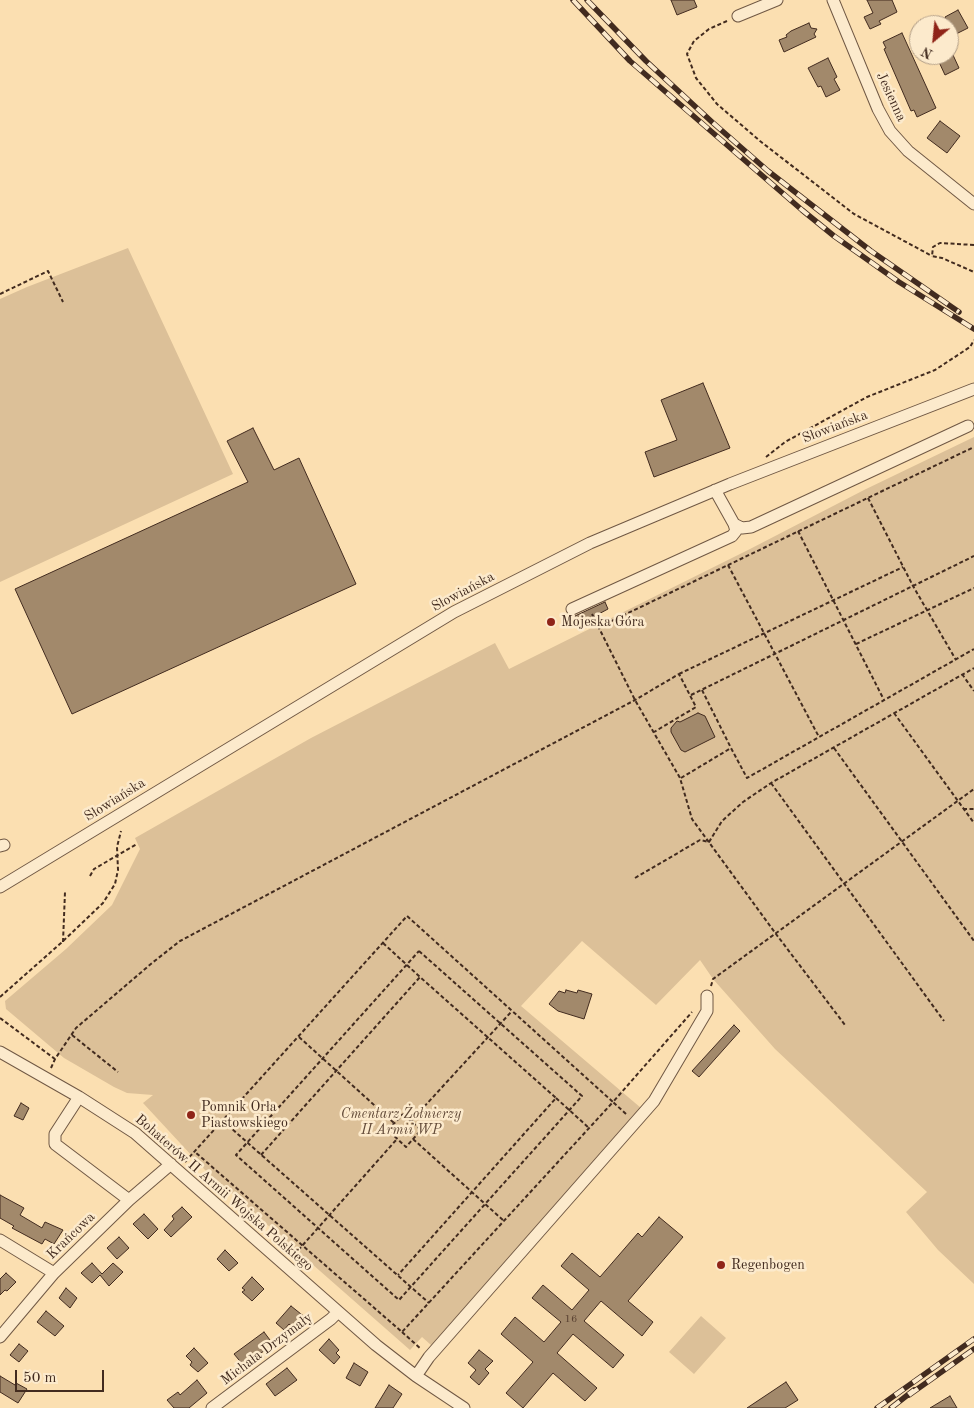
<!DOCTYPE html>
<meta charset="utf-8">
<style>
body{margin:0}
#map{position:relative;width:974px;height:1408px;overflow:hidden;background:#fbdfb1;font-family:"Old Standard TT",serif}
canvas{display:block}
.north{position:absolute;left:909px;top:15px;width:50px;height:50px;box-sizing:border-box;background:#fceacc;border:1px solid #b29e87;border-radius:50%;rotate:208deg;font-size:14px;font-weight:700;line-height:20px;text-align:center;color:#422b1f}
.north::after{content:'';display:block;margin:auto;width:18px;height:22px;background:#8f2418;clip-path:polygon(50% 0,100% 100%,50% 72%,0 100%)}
.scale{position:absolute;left:15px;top:1370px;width:89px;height:22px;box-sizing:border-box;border:2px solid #422b1f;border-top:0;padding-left:6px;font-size:15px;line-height:18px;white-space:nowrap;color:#422b1f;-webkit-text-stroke:4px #fceacc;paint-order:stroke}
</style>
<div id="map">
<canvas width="974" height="1408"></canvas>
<div class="north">N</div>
<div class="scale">50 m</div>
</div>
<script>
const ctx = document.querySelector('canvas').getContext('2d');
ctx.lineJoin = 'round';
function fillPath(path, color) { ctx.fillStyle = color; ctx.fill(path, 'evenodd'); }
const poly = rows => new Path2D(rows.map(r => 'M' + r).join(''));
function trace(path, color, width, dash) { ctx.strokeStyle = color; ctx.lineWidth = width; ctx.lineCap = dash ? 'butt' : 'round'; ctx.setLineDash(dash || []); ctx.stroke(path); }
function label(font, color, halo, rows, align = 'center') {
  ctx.font = font + ' "Old Standard TT",serif'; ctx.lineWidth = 5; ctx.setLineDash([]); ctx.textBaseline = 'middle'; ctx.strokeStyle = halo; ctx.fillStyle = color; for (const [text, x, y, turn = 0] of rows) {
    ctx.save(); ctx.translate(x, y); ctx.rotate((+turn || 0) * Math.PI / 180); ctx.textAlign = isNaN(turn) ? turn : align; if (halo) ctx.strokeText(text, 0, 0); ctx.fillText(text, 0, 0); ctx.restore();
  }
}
const green = poly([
 [128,248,233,474,0,582,0,299,27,287],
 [974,437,974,1284,938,1250,906,1212,927,1192,775,1049,713,979,700,960,656,1005,582,941,521,1006,641,1108,431,1345,422,1337,410,1350,205,1170,143,1103,153,1095,127,1093,114,1087,64,1058,6,1009,5,1001,66,949,112,905,140,849,135,838,311,738,495,643,509,669,750,549,864,490],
 [701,1316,726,1338,694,1374,669,1352]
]);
const building = poly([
 [671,0,694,0,697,7,677,15,671,0],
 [867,0,892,0,897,12,879,21,881,24,870,29,864,17,873,13,867,0],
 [958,10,968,28,954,35,945,17,958,10],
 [809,23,811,28,817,29,814,34,816,37,784,52,779,40,787,37,786,35,791,31,809,23],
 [902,33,936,108,917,117,914,110,911,111,884,49,886,48,883,42,902,33],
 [953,55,959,68,945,75,939,62,953,55],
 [828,58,837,77,834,79,840,90,826,97,821,86,818,87,808,68,828,58],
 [940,121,960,136,947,153,927,138,940,121],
 [703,383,730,448,654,477,645,452,677,440,661,400,703,383],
 [253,428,274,470,299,458,356,584,72,714,15,589,248,482,227,441,253,428],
 [605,602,608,609,580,624,575,616,605,602],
 [698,713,705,716,715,737,685,752,681,750,671,732,671,728,677,721,680,722,698,713],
 [566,990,577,993,578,990,592,994,584,1019,558,1011,549,1004,559,991,565,993,566,990],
 [734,1025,740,1031,699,1077,692,1071,734,1025],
 [21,1103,29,1108,23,1120,14,1116,21,1103],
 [0,1195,24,1208,20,1215,42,1228,45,1222,63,1230,54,1244,45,1239,42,1244,12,1228,14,1226,0,1218,0,1195],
 [182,1207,192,1217,171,1237,164,1230,174,1219,172,1216,182,1207],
 [144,1214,158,1229,148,1239,133,1224,144,1214],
 [659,1217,683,1237,628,1301,653,1322,642,1336,601,1301,584,1321,624,1355,613,1368,573,1334,557,1353,597,1388,585,1401,553,1373,523,1408,506,1393,533,1362,501,1334,515,1317,544,1342,561,1322,532,1298,543,1285,572,1310,589,1290,561,1266,572,1253,600,1277,638,1233,642,1237,659,1217],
 [119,1237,129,1248,117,1259,107,1248,119,1237],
 [225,1250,238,1263,229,1271,217,1259,225,1250],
 [92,1263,102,1274,113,1263,123,1272,109,1286,100,1275,92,1283,81,1273,92,1263],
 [6,1273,16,1282,7,1291,5,1290,0,1295,0,1279,6,1273],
 [252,1277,264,1289,252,1301,242,1292,245,1290,242,1288,252,1277],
 [66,1288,77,1298,70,1308,59,1298,66,1288],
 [291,1306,306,1318,296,1330,289,1324,284,1330,276,1323,291,1306],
 [46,1311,64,1326,55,1336,37,1322,46,1311],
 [264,1332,273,1344,244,1366,234,1354,264,1332],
 [329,1339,339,1350,336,1353,340,1357,334,1364,319,1350,329,1339],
 [19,1344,28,1351,19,1362,10,1355,19,1344],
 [194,1348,208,1363,198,1372,190,1365,192,1362,186,1356,194,1348],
 [479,1350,493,1361,485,1369,489,1373,479,1385,470,1377,476,1370,468,1363,479,1350],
 [354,1363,368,1372,360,1386,346,1378,354,1363],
 [287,1368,297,1380,275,1396,266,1384,287,1368],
 [0,1376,15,1385,16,1383,27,1389,18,1403,0,1392,0,1376],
 [197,1380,207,1393,189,1408,174,1408,167,1400,178,1392,180,1395,197,1380],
 [786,1382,798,1400,785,1408,747,1408,786,1382],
 [389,1385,402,1394,393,1408,375,1408,389,1385],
 [950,1396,957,1408,930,1408,950,1396]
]);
const path = poly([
 [727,21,709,29,694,41,687,54,696,78,717,104,760,141,854,214,932,256],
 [974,245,940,243,933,247,932,256,942,258,974,272],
 [0,294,48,271,63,302],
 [766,457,785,442,867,397,935,370,970,347,974,340],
 [868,498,913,586,956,660],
 [798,531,884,700],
 [728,565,819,737],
 [592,614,635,700,680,778,692,819,776,934,845,1025],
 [599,627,974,447],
 [856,644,974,588],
 [679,674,903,567],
 [962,674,974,691],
 [702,690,731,748],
 [691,695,974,556],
 [894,713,974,823],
 [834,748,974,941],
 [681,778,731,748,747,778,974,649],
 [771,783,944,1021],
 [963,809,974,809],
 [90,876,94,869,137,844],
 [635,878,700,840,709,842,722,821,743,802,771,783,974,668],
 [63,942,65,892],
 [383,943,420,977],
 [419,951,582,1096,399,1300,236,1155,419,951],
 [711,986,713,979,974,789],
 [0,997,61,943,103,903,115,884,118,870,117,847,121,831],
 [0,1018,55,1059],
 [72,1035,118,1072],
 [299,1037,394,1123],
 [51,1068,55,1059,76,1028,152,963,180,941,635,700,679,674,696,707,654,732],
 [556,1098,589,1128],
 [403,1114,421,1130,406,1147,388,1130,403,1114],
 [626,1114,613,1102,692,1012],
 [223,1121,429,1303],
 [411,1121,512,1011],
 [413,1139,504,1221],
 [261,1155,420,977,556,1098,398,1275],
 [185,1162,407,916,613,1102,402,1332,195,1152],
 [294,1255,397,1139],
 [402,1332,421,1349]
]);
const minor = poly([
 [833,0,878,109,890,131,908,151,974,204],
 [738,16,777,0],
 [734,524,742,528,751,527,968,426],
 [572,609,732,536,736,531,734,524,715,490],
 [0,846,4,845],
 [0,887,454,612,590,543,730,484,974,389],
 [0,1052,79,1097,135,1133,376,1345,416,1376,464,1408],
 [79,1097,55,1134,55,1144,129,1200],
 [0,1240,54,1273],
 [0,1337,54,1273,129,1200,171,1164],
 [416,1376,429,1357,654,1101,707,1011,707,996],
 [212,1408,331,1319,338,1312]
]);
const rail = poly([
 [573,0,630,61,802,210,834,236,899,282,974,329],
 [587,0,646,61,712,122,768,171,871,251,959,312],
 [909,1395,974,1349],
 [877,1408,974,1339],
 [891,1408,914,1390]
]);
const markers = [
 [551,622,5,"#8f2418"],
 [191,1115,5,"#8f2418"],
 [721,1265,5,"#8f2418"]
];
const numberNames = [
 ["16",571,1319]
];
const streetNames = [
 ["Jesienna",891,97,65],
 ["Słowiańska",835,427,-21],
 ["Słowiańska",463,592,-28],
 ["Słowiańska",115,800,-32],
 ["Bohaterów II Armii Wojska Polskiego",224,1193,41],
 ["Krańcowa",71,1236,-44],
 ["Michała Drzymały",267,1349,-37]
];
const poiNames = [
 ["Mojeska Góra",561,622],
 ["Pomnik Orła",201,1107],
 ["Piastowskiego",201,1123],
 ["Regenbogen",731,1265]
];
const parkNames = [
 ["Cmentarz Żołnierzy",401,1114],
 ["II Armii WP",401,1130]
];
fillPath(green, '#dcc098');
fillPath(building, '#a2896b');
trace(building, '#422b1f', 1);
trace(minor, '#705844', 13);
trace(path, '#422b1f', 2, [4, 2.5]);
trace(minor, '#fceacc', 11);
trace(rail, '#422b1f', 5.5);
trace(rail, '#fceacc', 4, [11]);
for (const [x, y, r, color] of markers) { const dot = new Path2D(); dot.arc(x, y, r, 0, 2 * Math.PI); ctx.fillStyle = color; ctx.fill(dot); trace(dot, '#fceacc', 2); }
label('11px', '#5a4232', null, numberNames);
label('14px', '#422b1f', '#fceacc', streetNames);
label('14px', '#422b1f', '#fceacc', poiNames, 'left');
label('italic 14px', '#614937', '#fceacc', parkNames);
</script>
